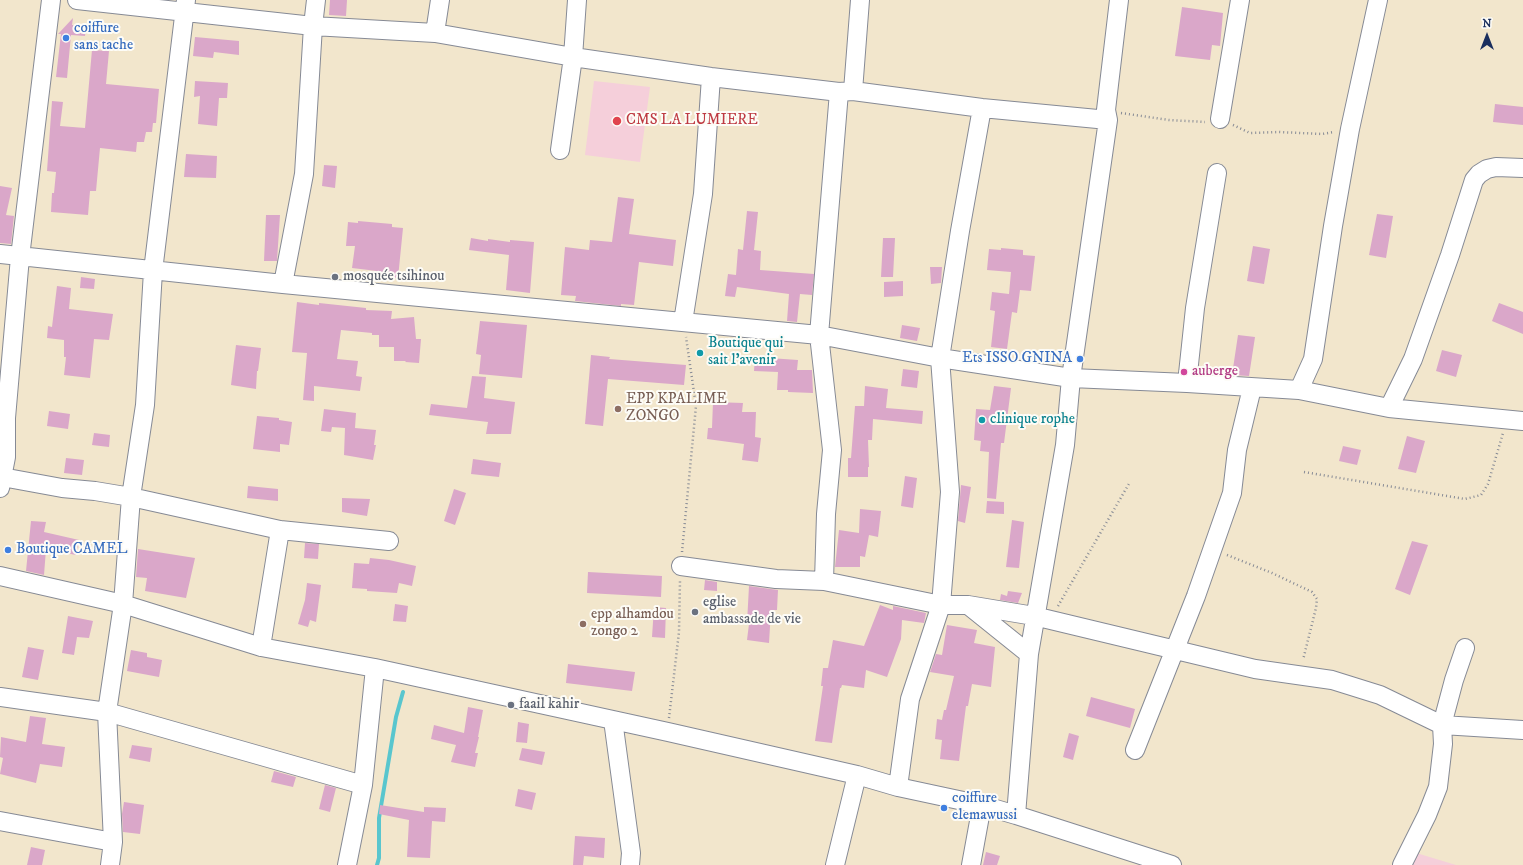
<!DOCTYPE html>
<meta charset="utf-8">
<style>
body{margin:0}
#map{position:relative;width:1523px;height:865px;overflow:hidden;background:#f2e6cc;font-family:"IM FELL DW Pica",serif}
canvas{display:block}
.north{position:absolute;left:1467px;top:16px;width:40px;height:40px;-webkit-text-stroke:3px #fdfcf7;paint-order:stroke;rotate:0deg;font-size:11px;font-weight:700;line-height:16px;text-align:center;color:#1b2f5e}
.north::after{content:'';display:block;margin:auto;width:14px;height:18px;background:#1b2f5e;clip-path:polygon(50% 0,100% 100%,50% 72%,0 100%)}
</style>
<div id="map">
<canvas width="1523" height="865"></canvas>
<div class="north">N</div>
</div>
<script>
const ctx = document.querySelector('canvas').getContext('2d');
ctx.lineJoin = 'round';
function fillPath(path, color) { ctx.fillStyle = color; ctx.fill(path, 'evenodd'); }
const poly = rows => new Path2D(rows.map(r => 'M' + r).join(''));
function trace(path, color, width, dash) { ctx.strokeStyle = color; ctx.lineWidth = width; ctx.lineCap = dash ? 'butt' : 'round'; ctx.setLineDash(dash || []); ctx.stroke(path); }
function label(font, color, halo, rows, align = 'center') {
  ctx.font = font + ' "IM FELL DW Pica",serif'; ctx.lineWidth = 4; ctx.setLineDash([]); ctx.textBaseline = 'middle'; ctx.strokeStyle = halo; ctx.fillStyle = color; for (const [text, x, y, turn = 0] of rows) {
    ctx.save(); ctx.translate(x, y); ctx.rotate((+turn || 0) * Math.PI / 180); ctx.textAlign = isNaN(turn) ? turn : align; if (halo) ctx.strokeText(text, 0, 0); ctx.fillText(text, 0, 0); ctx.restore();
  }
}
const built = poly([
 [594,81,650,87,640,162,585,155],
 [1413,852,1456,865,1409,865]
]);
const stream = poly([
 [377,865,379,858,379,818,396,717,403,692]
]);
const building = poly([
 [330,0,347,0,346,16,329,15],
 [1182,7,1223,13,1220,46,1212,45,1210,60,1175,56],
 [73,18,72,25,86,26,85,36,71,35,67,78,56,77,61,34,58,34],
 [195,37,239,41,239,55,214,52,213,58,193,56],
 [92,50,109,51,106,84,159,89,156,123,153,123,152,132,146,132,144,142,137,142,136,152,100,148,96,191,90,191,88,215,51,212,52,193,54,193,56,172,47,171,52,101,63,102,60,126,85,128],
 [195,81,228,83,227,98,219,98,217,126,198,124,200,96,194,97],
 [1495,104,1523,107,1523,125,1493,122],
 [186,154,217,156,216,178,184,177],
 [324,165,337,166,335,188,322,186],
 [0,186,12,188,6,215,14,216,11,244,0,243],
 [618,197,634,199,629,234,676,240,673,266,639,262,634,305,621,304,621,306,575,301,576,296,561,295,565,247,589,250,590,240,612,242],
 [747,211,758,212,754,250,761,251,760,270,814,274,812,295,800,294,797,322,787,321,789,294,737,287,735,297,725,296,728,274,736,275,738,249,743,250],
 [1377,214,1393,216,1386,258,1369,255],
 [266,215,280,215,277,261,264,261],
 [358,221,392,224,392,227,403,228,398,278,377,276,377,271,352,268,355,246,346,246,348,222,358,223],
 [471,238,488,241,488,239,510,242,510,240,534,242,530,293,506,290,509,255,469,250],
 [883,238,895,238,893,277,881,277],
 [1253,246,1270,249,1264,284,1247,281],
 [1001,248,1023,250,1023,255,1035,256,1031,291,1020,290,1017,313,1012,312,1007,349,991,347,995,311,990,310,992,292,1009,294,1011,272,987,270,989,249,1001,250],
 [930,267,942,267,941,283,931,284],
 [81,277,95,279,94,289,80,288],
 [903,281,903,296,884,297,884,282],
 [57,286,71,288,69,309,113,314,109,340,94,339,90,378,64,375,66,357,64,357,64,340,47,338,48,326,52,327],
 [297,302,319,305,319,303,366,308,366,310,392,311,391,319,414,317,416,339,421,339,419,363,405,362,406,361,394,361,394,347,379,347,379,335,372,335,372,333,341,330,337,359,358,361,356,376,362,377,360,391,314,386,314,401,303,400,307,353,292,352],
 [1499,303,1523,312,1523,334,1492,321],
 [480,321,527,325,522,378,479,374,481,355,476,354],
 [902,325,920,328,917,341,900,338],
 [1238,335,1255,337,1249,376,1232,375],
 [236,345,261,348,258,371,257,371,256,389,231,385],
 [1442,350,1462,355,1456,377,1436,371],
 [591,355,610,357,609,359,686,365,684,385,608,379,603,426,585,424],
 [755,357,798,360,797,370,812,370,813,393,788,392,788,390,777,390,778,372,754,371],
 [903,369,919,371,917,388,901,386],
 [472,376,486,377,484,398,515,402,511,434,486,434,488,422,429,415,431,404,467,408],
 [865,386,888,389,886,408,923,411,922,424,873,419,872,440,868,440,869,467,868,467,868,477,848,477,848,458,851,458,855,406,864,406],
 [994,386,1011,388,1004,443,1001,443,996,499,987,498,989,452,980,451,981,441,974,440,976,409,990,410],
 [713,402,743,403,742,412,756,412,755,437,761,438,758,462,742,460,744,444,707,439,708,428,712,428],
 [324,409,356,413,355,428,376,430,374,445,376,445,373,460,344,455,345,428,332,427,331,432,321,431],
 [49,411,70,414,68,429,47,426],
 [257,416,279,418,279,420,292,422,289,445,280,444,280,452,253,449],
 [94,433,110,435,109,447,92,445],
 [1407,436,1425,441,1416,473,1398,469],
 [1343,446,1361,450,1357,465,1339,461],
 [66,458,84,460,82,475,64,473],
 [473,459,501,463,499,477,471,474],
 [905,476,917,478,913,508,901,506],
 [961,485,971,487,965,523,958,521],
 [248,486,278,489,278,501,247,498],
 [454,489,466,493,455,525,444,521],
 [342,498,370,499,367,516,342,512],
 [987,501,1004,502,1004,514,986,513],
 [860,509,881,511,878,537,869,535,865,557,860,556,860,567,835,567,839,530,859,533],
 [1012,520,1024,522,1019,568,1006,567],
 [31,521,46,522,44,532,79,540,76,555,46,549,44,575,26,571],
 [1412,541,1428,545,1410,595,1395,589],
 [305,543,319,544,318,559,304,558],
 [138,549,195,558,186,598,145,591,147,578,136,577],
 [370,558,389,560,416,566,412,586,399,583,397,593,367,591,367,589,352,588,354,563,369,564],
 [588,572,662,576,661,597,587,593],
 [705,580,717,582,717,591,704,590],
 [307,583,321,585,316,622,310,620,308,627,298,624,305,600],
 [749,586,778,590,777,610,771,610,769,643,747,640,749,624,747,623],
 [1008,591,1022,593,1018,603,1000,600,1001,594,1007,596],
 [395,604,408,606,406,622,393,621],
 [880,605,893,610,893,606,926,613,924,623,902,620,901,639,887,677,866,670,864,688,842,685,841,688,840,688,832,743,815,741,823,686,821,686,823,668,828,668,833,640,864,646],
 [654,607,666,608,665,638,652,637],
 [68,616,93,621,89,638,77,637,74,655,62,653],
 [947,625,977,630,974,643,995,647,991,687,972,684,968,706,966,706,959,761,940,759,942,740,935,739,937,719,942,720,944,710,946,710,954,676,930,672,936,654,942,655],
 [28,647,44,650,38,680,22,677],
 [131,650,147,653,147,657,162,660,159,677,127,671],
 [568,664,635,672,632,691,566,683],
 [1091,697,1135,709,1130,728,1086,716],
 [468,707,483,710,478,737,479,737,475,753,478,753,475,767,451,762,456,745,431,739,434,725,464,733],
 [30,716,46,718,42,744,65,747,62,767,40,764,36,783,0,774,3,758,0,757,1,737,26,742],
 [518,722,529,724,527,743,516,742],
 [1069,733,1079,736,1073,760,1063,757],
 [132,745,152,748,150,762,129,758],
 [522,748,545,752,542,765,519,760],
 [274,771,296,777,293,787,271,782],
 [325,785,336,788,330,812,319,809],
 [518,789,536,793,532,810,515,806],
 [124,802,144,805,140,834,123,832,122,814],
 [380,805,424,812,424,807,446,808,445,822,432,821,430,858,407,857,409,820,379,814],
 [575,836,605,838,604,858,584,856,583,865,573,865],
 [31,847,45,850,42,865,27,865],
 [986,852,1000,856,997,865,983,865]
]);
const path = poly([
 [1121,113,1169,120,1205,122],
 [1233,125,1250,133,1279,132,1322,134,1334,132],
 [1304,472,1465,499,1481,495,1488,484,1503,433],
 [682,552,696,406,686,337],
 [1227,555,1272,573,1312,592,1317,599,1316,608,1303,660],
 [1058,606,1130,482],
 [669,718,679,632,680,581]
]);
const minor = poly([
 [77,0,313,26,435,33,573,57,711,77,839,92,853,91,982,108,1108,120],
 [435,33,440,0],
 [853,91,860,0],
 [1220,119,1240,0],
 [560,150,573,57,577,0],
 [0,254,283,284,819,335,940,358,1071,378,1187,383,1299,390,1389,408,1523,421],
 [283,284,304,174,313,26,316,0],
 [683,322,703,194,711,77],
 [1187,383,1195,308,1217,173],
 [1299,390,1313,359,1333,226,1350,129,1378,0],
 [1389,408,1413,359,1450,255,1474,180,1479,174,1487,169,1496,167,1523,168],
 [2,477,62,488,95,491,131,497,280,530,389,541],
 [0,488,6,457,6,418,20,257,51,0],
 [681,566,776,579,824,581,941,605,968,605,1034,616,1255,669,1332,680,1380,695,1442,725,1523,730],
 [0,576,123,604,261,647,375,668,668,732,857,775,898,787,982,805,1016,815,1172,865],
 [824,581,826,514,832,450,819,335,839,92],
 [968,605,1029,654],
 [261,647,280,530],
 [0,697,107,712,363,785],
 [613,720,631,853,630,865],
 [1135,750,1196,596,1232,493,1237,450,1252,388],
 [898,787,910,699,941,605,950,492,940,358,960,231,982,108],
 [1016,815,1029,654,1065,445,1071,378,1108,120,1106,110,1119,0],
 [0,821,113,842],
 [110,865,113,842,107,712,123,604,131,497,145,405,153,271,186,0],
 [347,865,363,785,375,668],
 [835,865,857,775],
 [971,865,982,805],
 [1402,865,1427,815,1438,787,1443,744,1442,725,1454,680,1465,648]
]);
const markers = [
 [66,38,4,"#3f7fe0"],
 [617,121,5,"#e0444e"],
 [335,277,4,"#6b7280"],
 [700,353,4,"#0f9aa8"],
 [1080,359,4,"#3f7fe0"],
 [1184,372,4,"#d1479c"],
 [618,409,4,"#8d6e63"],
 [982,420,4,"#0f9aa8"],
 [8,550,4,"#3f7fe0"],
 [695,612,4,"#6b7280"],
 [583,624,4,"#8d6e63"],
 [511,705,4,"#6b7280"],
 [944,808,4,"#3f7fe0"]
];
const shopNames = [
 ["coiffure",74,29],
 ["sans tache",74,46],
 ["Ets ISSO GNINA",1072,359,"right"],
 ["Boutique CAMEL",16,550],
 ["coiffure",952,799],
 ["elemawussi",952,816]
];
const healthNames = [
 ["CMS LA LUMIERE",626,121]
];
const worshipNames = [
 ["mosquée tsihinou",343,277],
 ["eglise",703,603],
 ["ambassade de vie",703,620],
 ["faail kahir",519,705]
];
const cultureNames = [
 ["Boutique qui",708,344],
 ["sait l'avenir",708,361],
 ["clinique rophe",990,420]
];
const hotelNames = [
 ["auberge",1192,372]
];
const educationNames = [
 ["EPP KPALIME",626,400],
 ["ZONGO",626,417],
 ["epp alhamdou",591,615],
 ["zongo 2",591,632]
];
fillPath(built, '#f5cfda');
trace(stream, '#59c6ce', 4);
fillPath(building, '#daa7c9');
trace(minor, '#868a95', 20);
trace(path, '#868a95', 2.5, [1, 3]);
trace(minor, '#fff', 18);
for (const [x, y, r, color] of markers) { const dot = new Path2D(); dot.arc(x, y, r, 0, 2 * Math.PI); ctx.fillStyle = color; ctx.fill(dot); trace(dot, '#fdfcf7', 1.5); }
label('15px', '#366cbe', '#fdfcf7', shopNames, 'left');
label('15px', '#be3a42', '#fdfcf7', healthNames, 'left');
label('15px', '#5b616d', '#fdfcf7', worshipNames, 'left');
label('15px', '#0d838f', '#fdfcf7', cultureNames, 'left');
label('15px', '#b23c85', '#fdfcf7', hotelNames, 'left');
label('15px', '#785e54', '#fdfcf7', educationNames, 'left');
</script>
